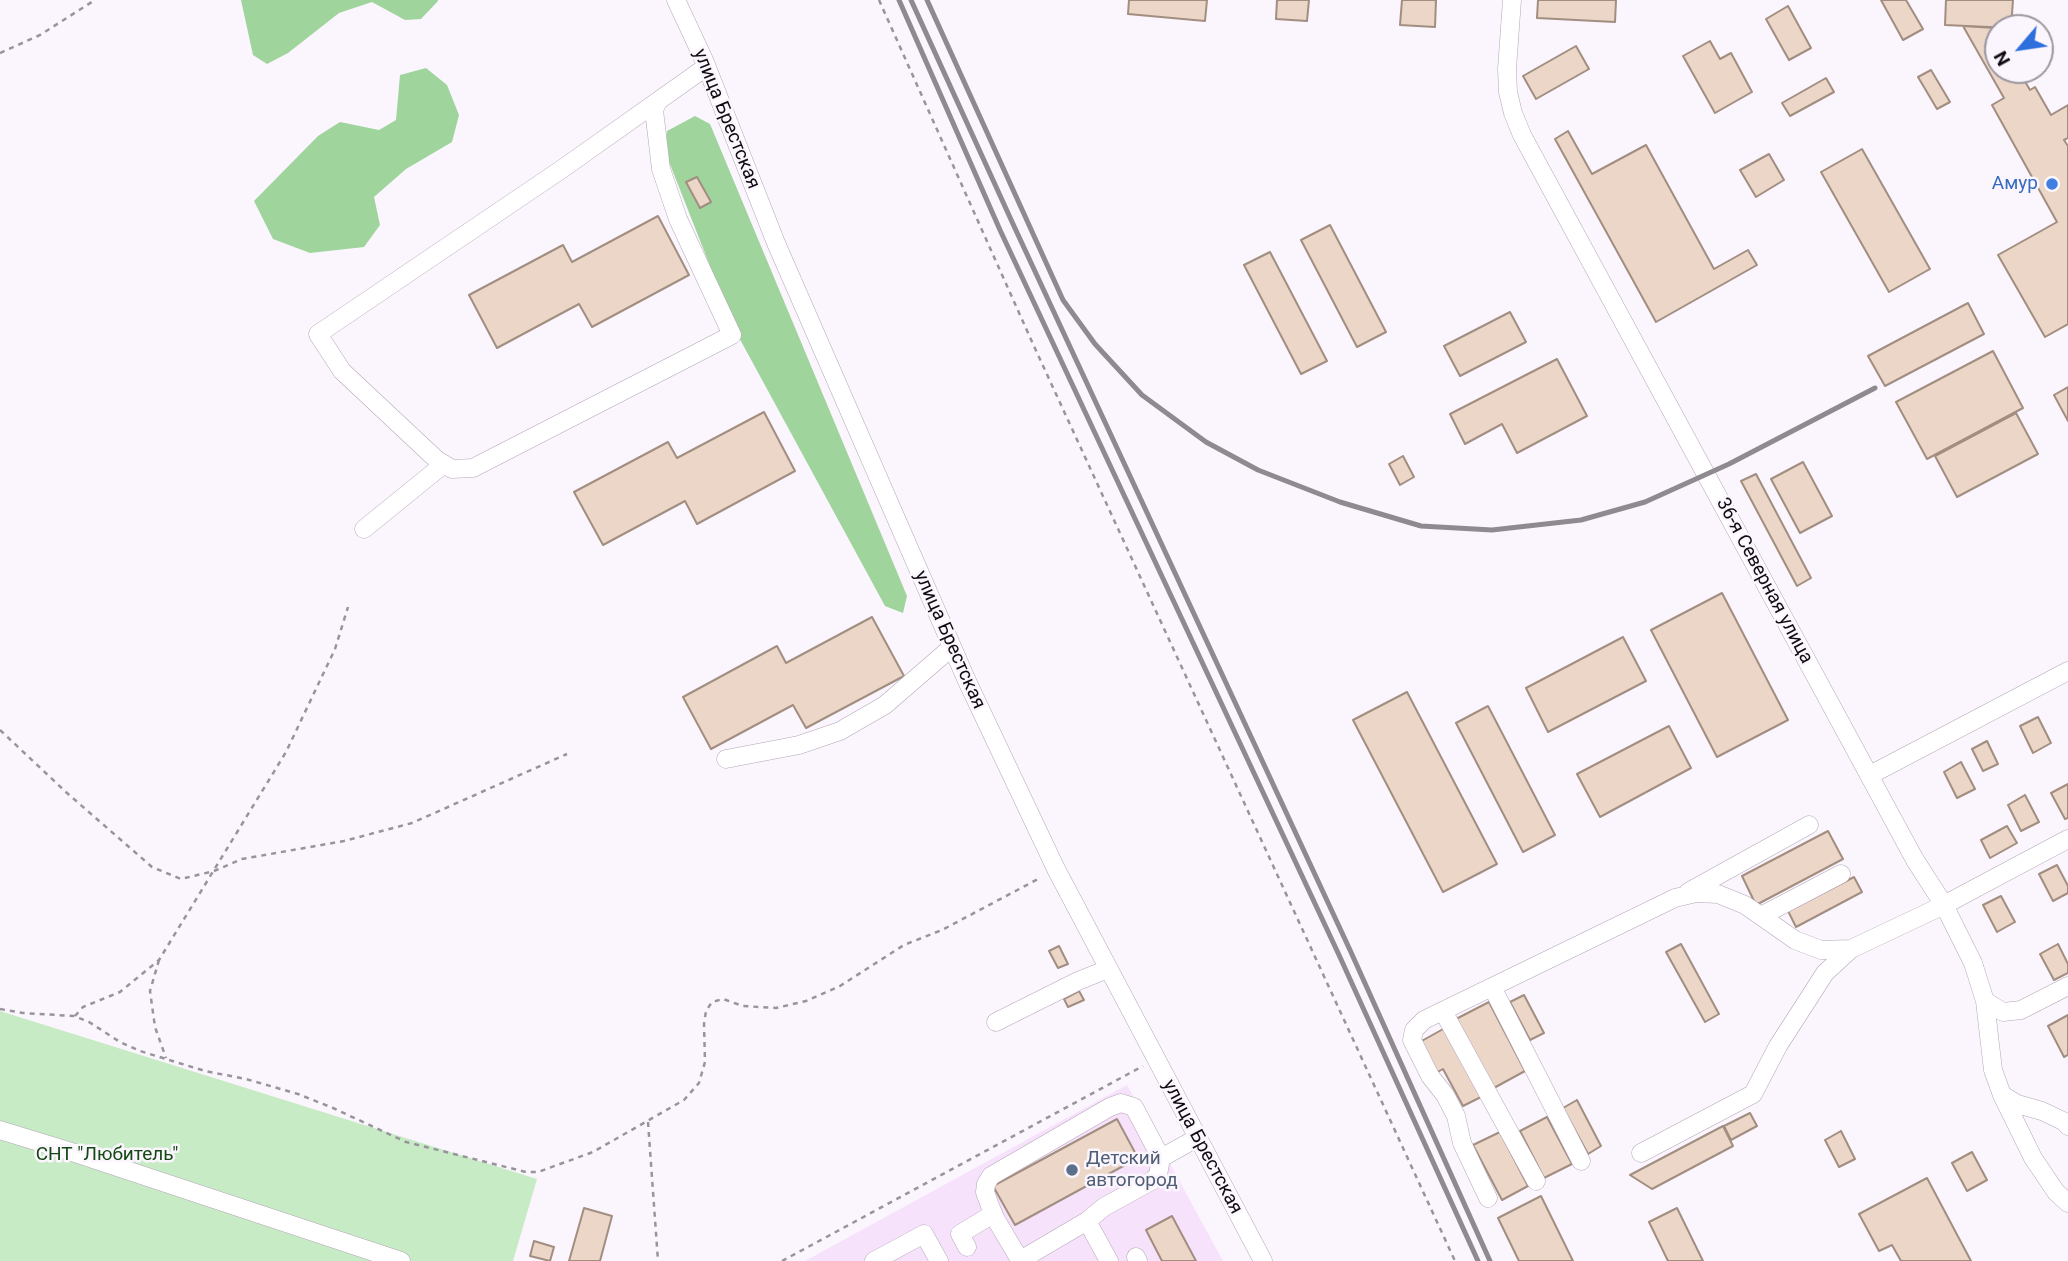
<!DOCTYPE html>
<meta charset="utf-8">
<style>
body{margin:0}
#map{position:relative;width:2068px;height:1261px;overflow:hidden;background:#fbf5fd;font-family:Roboto,sans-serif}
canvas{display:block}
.north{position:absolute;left:1984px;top:14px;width:70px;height:70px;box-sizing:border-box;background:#fbf5fd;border:2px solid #9d979f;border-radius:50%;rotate:241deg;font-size:19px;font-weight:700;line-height:28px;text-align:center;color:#100b11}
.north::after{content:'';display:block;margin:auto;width:24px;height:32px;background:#2d70dd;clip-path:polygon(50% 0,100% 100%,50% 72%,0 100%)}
</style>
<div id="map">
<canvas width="2068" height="1261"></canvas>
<div class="north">N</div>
</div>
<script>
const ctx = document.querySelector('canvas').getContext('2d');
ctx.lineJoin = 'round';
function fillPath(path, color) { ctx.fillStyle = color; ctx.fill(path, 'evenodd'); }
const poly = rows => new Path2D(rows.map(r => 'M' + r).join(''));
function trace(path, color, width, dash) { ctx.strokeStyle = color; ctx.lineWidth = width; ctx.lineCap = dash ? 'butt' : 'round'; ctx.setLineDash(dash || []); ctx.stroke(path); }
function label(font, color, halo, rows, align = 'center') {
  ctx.font = font + ' Roboto,sans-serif'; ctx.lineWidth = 5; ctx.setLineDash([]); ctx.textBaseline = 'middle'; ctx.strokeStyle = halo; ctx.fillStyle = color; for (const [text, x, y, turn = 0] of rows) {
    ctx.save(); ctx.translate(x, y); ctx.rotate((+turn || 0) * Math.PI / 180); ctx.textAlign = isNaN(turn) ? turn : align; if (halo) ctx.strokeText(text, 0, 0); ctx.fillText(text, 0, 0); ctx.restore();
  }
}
const built = poly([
 [1127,1085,1223,1261,805,1261]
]);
const green = poly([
 [0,1011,537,1179,513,1261,0,1261]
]);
const forest = poly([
 [241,0,438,0,438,1,421,19,405,20,372,2,339,13,288,53,267,64,253,55],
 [426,68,447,85,459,115,452,142,406,169,374,197,380,225,364,247,310,253,273,239,254,201,318,136,340,122,379,130,396,120,400,75],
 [695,116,710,124,907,596,903,613,885,606,736,332,664,149,667,131]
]);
const building = poly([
 [1129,0,1207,0,1205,21,1128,14,1129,0],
 [1277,0,1309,0,1307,21,1276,19,1277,0],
 [1402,0,1436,0,1435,27,1400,25,1402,0],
 [1538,0,1616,0,1615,22,1537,18,1538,0],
 [1881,0,1906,0,1923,29,1903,40,1881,0],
 [1946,0,2013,0,2011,28,1945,25,1946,0],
 [1788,6,1811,48,1789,60,1766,19,1788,6],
 [1963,26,1995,28,1998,33,1998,70,2025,70,2020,73,2030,90,2035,87,2051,115,2068,105,2068,138,2064,140,2068,146,2068,324,2045,337,1998,255,2057,222,1992,105,2004,98,1963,26],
 [1710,41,1720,59,1731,53,1752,92,1715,113,1683,56,1710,41],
 [1576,46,1589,69,1536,99,1523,76,1576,46],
 [1931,70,1950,102,1937,109,1918,77,1931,70],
 [1826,78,1834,92,1790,116,1782,103,1826,78],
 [1568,131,1592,174,1646,145,1714,269,1748,250,1757,265,1656,322,1555,139,1568,131],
 [1862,149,1930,269,1889,292,1821,172,1862,149],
 [1769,154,1784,180,1756,197,1740,170,1769,154],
 [697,177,711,202,700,208,686,182,697,177],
 [658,216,689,275,592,327,579,304,497,348,469,295,563,245,572,262,658,216],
 [1330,225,1386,332,1357,347,1301,240,1330,225],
 [1270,252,1327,361,1301,374,1244,265,1270,252],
 [1968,303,1984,334,1885,386,1868,356,1968,303],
 [1510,312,1526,342,1460,376,1444,346,1510,312],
 [1993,351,2023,408,1927,459,1896,402,1993,351],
 [1557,359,1587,416,1517,453,1502,424,1465,444,1450,414,1557,359],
 [2068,387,2068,421,2054,395,2068,387],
 [764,412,795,471,697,524,685,501,603,545,574,492,668,442,677,458,764,412],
 [2016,413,2038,454,1957,497,1935,456,2016,413],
 [1403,456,1414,477,1400,485,1389,464,1403,456],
 [1803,462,1832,516,1800,533,1771,479,1803,462],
 [1756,474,1811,578,1797,586,1741,481,1756,474],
 [1722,593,1788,720,1717,757,1651,630,1722,593],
 [872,617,904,676,806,728,793,705,711,749,683,697,777,646,786,663,872,617],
 [1623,637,1646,681,1548,732,1526,688,1623,637],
 [1407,692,1497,864,1443,892,1353,720,1407,692],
 [1488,706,1555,835,1523,852,1456,723,1488,706],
 [2038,717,2051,743,2033,753,2020,726,2038,717],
 [1669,726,1691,768,1600,817,1577,774,1669,726],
 [1987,741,1998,764,1983,771,1972,749,1987,741],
 [1961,762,1975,789,1957,798,1944,772,1961,762],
 [2068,784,2068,818,2065,819,2051,793,2068,784],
 [2025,795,2039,822,2021,831,2008,805,2025,795],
 [2007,826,2017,843,1990,858,1981,840,2007,826],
 [1828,831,1843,859,1756,905,1742,876,1828,831],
 [2057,865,2068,886,2068,893,2053,901,2039,874,2057,865],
 [1854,877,1862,892,1796,927,1788,911,1854,877],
 [2001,896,2015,922,1997,932,1983,905,2001,896],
 [1681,944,1719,1014,1705,1022,1666,952,1681,944],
 [2058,944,2068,964,2068,973,2054,980,2040,954,2058,944],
 [1059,946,1068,964,1058,968,1049,951,1059,946],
 [1079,991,1084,1000,1068,1007,1064,999,1079,991],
 [1524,995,1544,1033,1530,1040,1510,1002,1524,995],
 [1489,1002,1525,1071,1492,1089,1456,1019,1489,1002],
 [2068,1015,2068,1055,2064,1057,2048,1026,2068,1015],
 [1445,1028,1481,1097,1463,1106,1443,1069,1434,1074,1418,1043,1445,1028],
 [1577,1100,1601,1146,1588,1154,1563,1108,1577,1100],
 [1750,1113,1757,1126,1731,1140,1724,1126,1750,1113],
 [1547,1117,1572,1164,1544,1178,1520,1131,1547,1117],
 [1117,1119,1138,1158,1015,1225,993,1186,1117,1119],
 [1723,1126,1733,1146,1652,1189,1630,1175,1723,1126],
 [1841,1131,1855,1159,1839,1167,1825,1140,1841,1131],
 [1500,1132,1528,1186,1502,1200,1473,1145,1500,1132],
 [1972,1152,1987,1180,1967,1191,1952,1163,1972,1152],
 [1927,1178,1971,1261,1901,1261,1892,1245,1879,1251,1859,1214,1927,1178],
 [1541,1196,1573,1261,1519,1261,1498,1218,1541,1196],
 [584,1208,612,1216,600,1261,569,1261,584,1208],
 [1677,1208,1703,1261,1668,1261,1649,1222,1677,1208],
 [1172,1216,1196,1261,1162,1261,1146,1230,1172,1216],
 [534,1241,554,1247,550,1261,530,1256,534,1241]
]);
const path = poly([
 [879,0,1033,344,1455,1261],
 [0,53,40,35,95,0],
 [0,730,67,793,152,867,181,879,214,871,242,859,344,841,412,823,567,754],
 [159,960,150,991,155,1027,166,1058],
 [0,1009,23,1013,74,1016,89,1022,120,1042,140,1051,205,1071,246,1079,298,1094,333,1108,406,1142,526,1172,538,1172,593,1152,684,1100,699,1083,705,1062,704,1024,706,1011,712,1002,723,999,743,1006,776,1008,806,1001,840,986,904,945,942,930,1040,878],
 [75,1016,83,1007,120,992,159,960,286,752,335,649,348,607],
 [648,1122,658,1261],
 [782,1261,1143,1066]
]);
const minor = poly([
 [676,0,704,60,776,243,967,681,1056,869,1263,1261],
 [1512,0,1507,69,1508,92,1513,113,1522,135,1915,860,1944,905,1973,963,1985,1001,1993,1070,2002,1095,2017,1104,2042,1111,2065,1122,2068,1126],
 [658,101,654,110,661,169,678,219,732,335,473,468,452,469,437,460,342,371,318,334,562,169,706,67],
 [364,529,444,464],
 [726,759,799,745,840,731,885,705,952,647],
 [1870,775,2068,671],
 [1688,892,1809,825],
 [1761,916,1841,874],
 [1492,987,1581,1161],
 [1985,1001,2003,1012,2021,1010,2068,986],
 [1443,1011,1536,1181],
 [996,1022,1078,981,1108,969],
 [2002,1095,2033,1158,2056,1192,2068,1203],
 [0,1130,75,1153,401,1261],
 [1641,1153,1753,1094,1778,1046,1825,973,1851,949],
 [1161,1158,1197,1138],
 [1488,1198,1462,1143,1456,1116,1445,1095,1430,1076,1412,1040,1414,1030,1424,1020,1675,898,1696,893,1718,894,1745,905,1795,940,1821,950,1851,949,1944,905,2068,839],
 [1087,1221,1109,1261],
 [967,1247,960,1234,993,1214],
 [1136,1257,1138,1261],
 [874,1261,924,1234,939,1261],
 [1019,1261,1087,1221,1104,1207,1153,1180,1158,1175,1161,1158,1134,1107,1121,1103,1110,1107,991,1176,986,1184,985,1192,990,1206,995,1218,1020,1260]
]);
const rail = poly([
 [899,0,1000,230,1339,955,1478,1261],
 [911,0,1013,224,1350,950,1490,1261],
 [927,0,1063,300,1095,344,1142,395,1206,442,1258,470,1340,502,1421,526,1492,530,1581,520,1645,502,1729,464,1875,388]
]);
const markers = [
 [2052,184,7,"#3f7fe0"],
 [1072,1170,7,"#5c6f8a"]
];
const streetNames = [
 ["улица Брестская",726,119,68],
 ["36-я Северная улица",1764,581,62],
 ["улица Брестская",949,640,66],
 ["улица Брестская",1202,1147,62]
];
const shopNames = [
 ["Амур",2038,184]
];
const parkNames = [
 ["СНТ \"Любитель\"",107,1155]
];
const serviceNames = [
 ["Детский",1086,1159],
 ["автогород",1086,1181]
];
fillPath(built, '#f7e2fc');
fillPath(green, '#c7ebc5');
fillPath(forest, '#9fd49c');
fillPath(building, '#ebd6c8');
trace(building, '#a28e81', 2);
trace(minor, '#b4a6b8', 19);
trace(path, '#99949b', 2.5, [5, 5]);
trace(minor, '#fff', 18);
trace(rail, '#8f8990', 5);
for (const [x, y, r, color] of markers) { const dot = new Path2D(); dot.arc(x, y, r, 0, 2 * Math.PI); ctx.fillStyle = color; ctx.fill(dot); trace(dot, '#fbf5fd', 2.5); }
label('19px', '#100b11', '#fbf5fd', streetNames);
label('19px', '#366cbe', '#fbf5fd', shopNames, 'right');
label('19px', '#134813', '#fbf5fd', parkNames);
label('19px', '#4e5e75', '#fbf5fd', serviceNames, 'left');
</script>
